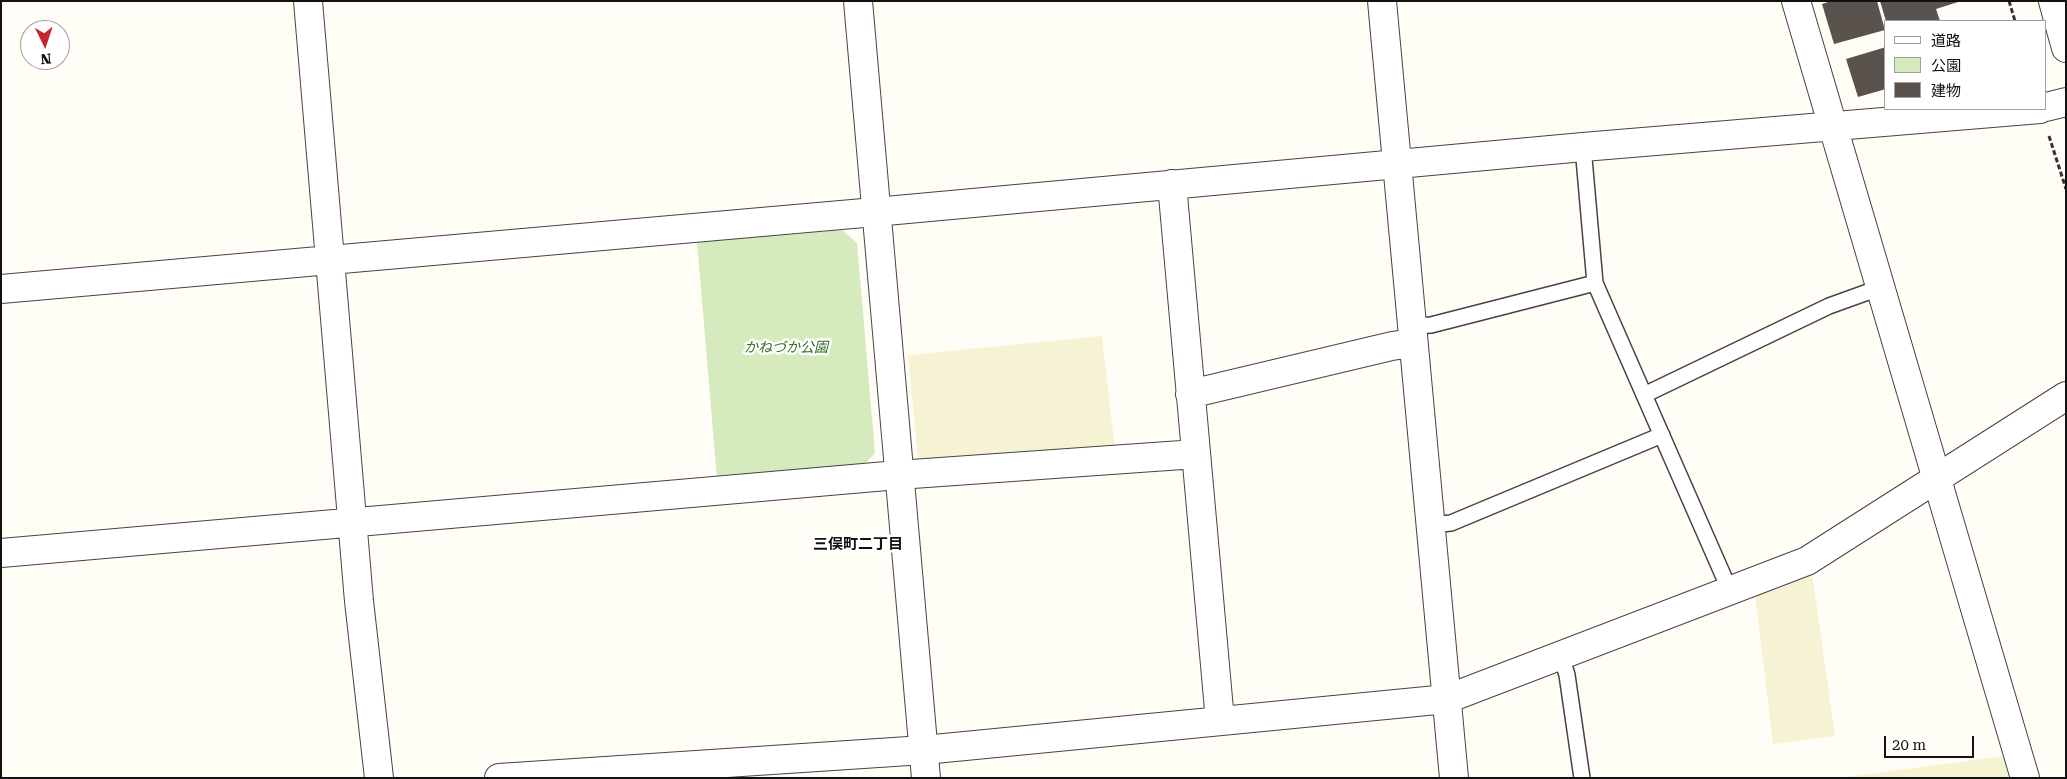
<!DOCTYPE html>
<meta charset="utf-8">
<style>
body{margin:0}
#map{position:relative;width:2067px;height:779px;overflow:hidden;background:#fffdf5;font-family:"Roboto Serif","Noto Sans JP",serif}
canvas{display:block}
.frame{position:absolute;inset:0;border:2px solid #111;pointer-events:none}
.legend{position:absolute;left:1884px;top:20px;width:162px;height:90px;box-sizing:border-box;background:#fff;border:1px solid #a0a0a0;margin:0;padding:6px 9px;list-style:none;font-size:15px;color:#111}
.legend li{display:flex;align-items:center;gap:10px;height:25px}
.legend b{width:25px;border:1px solid #a0a0a0}
.north{position:absolute;left:20px;top:20px;width:50px;height:50px;box-sizing:border-box;background:#fff;border:1px solid #a0a0a0;border-radius:50%;rotate:176deg;font-size:14px;font-weight:700;line-height:20px;text-align:center;color:#111}
.north::after{content:'';display:block;margin:auto;width:18px;height:22px;background:#c4262e;clip-path:polygon(50% 0,100% 100%,50% 72%,0 100%)}
.scale{position:absolute;left:1884px;top:736px;width:90px;height:22px;box-sizing:border-box;border:2px solid #111;border-top:0;padding-left:6px;font-size:15px;line-height:18px;white-space:nowrap;color:#111;-webkit-text-stroke:4px #fff;paint-order:stroke}
</style>
<div id="map">
<canvas width="2067" height="779"></canvas>
<div class="frame"></div>
<ul class="legend">
<li><b style="height:6px;background:#fff"></b>道路</li>
<li><b style="height:14px;background:#d5ebbd"></b>公園</li>
<li><b style="height:14px;background:#5a524d"></b>建物</li>
</ul>
<div class="north">N</div>
<div class="scale">20 m</div>
</div>
<script>
const ctx = document.querySelector('canvas').getContext('2d');
ctx.lineJoin = 'round';
function fillPath(path, color) { ctx.fillStyle = color; ctx.fill(path, 'evenodd'); }
const poly = rows => new Path2D(rows.map(r => 'M' + r).join(''));
function trace(path, color, width, dash) { ctx.strokeStyle = color; ctx.lineWidth = width; ctx.lineCap = dash ? 'butt' : 'round'; ctx.setLineDash(dash || []); ctx.stroke(path); }
function label(font, color, halo, rows, align = 'center') {
  ctx.font = font + ' "Roboto Serif","Noto Sans JP",serif'; ctx.lineWidth = 5; ctx.setLineDash([]); ctx.textBaseline = 'middle'; ctx.strokeStyle = halo; ctx.fillStyle = color; for (const [text, x, y, turn = 0] of rows) {
    ctx.save(); ctx.translate(x, y); ctx.rotate((+turn || 0) * Math.PI / 180); ctx.textAlign = isNaN(turn) ? turn : align; if (halo) ctx.strokeText(text, 0, 0); ctx.fillText(text, 0, 0); ctx.restore();
  }
}
const farmland = poly([
 [1102,336,1115,451,928,468,918,458,908,355],
 [1812,573,1835,736,1773,744,1755,595],
 [2004,756,2010,778,1845,778,1845,777]
]);
const green = poly([
 [842,230,857,243,875,453,862,467,717,478,697,242]
]);
const building = poly([
 [1831,1,1877,1,1885,30,1834,44,1822,4],
 [1880,1,1958,1,1958,2,1936,9,1940,21,1886,21],
 [1886,47,1886,89,1858,97,1846,59]
]);
const path = poly([
 [2009,1,2015,21],
 [2049,136,2066,189]
]);
const service = poly([
 [1583,147,1595,283,1730,591],
 [1412,326,1431,325,1595,283],
 [1644,395,1829,306,1879,288],
 [1430,525,1451,523,1662,435],
 [1561,656,1567,675,1582,778]
]);
const minor = poly([
 [308,1,359,601,379,778],
 [1382,1,1454,778],
 [1796,1,2025,778],
 [2046,107,2066,102],
 [1172,184,1220,721],
 [1,289,875,212,1583,147,2040,109],
 [1190,394,1392,346,1413,343],
 [1,553,898,475,1196,454],
 [499,778,924,750,1447,699,1807,561,2066,396]
]);
const tertiary = poly([
 [858,1,926,778],
 [2053,1,2066,48]
]);
const parkNames = [
 ["かねづか公園",786,348]
];
const neighbourhoodNames = [
 ["三俣町二丁目",858,545]
];
fillPath(farmland, '#f6f3d4');
fillPath(green, '#d5ebbd');
fillPath(building, '#5a524d');
trace(service, '#444', 18);
trace(minor, '#444', 30);
trace(tertiary, '#444', 30);
trace(path, '#333', 3, [5, 2.5]);
trace(service, '#fff', 15);
trace(minor, '#fff', 28);
trace(tertiary, '#fff', 28);
label('italic 14px', '#2f6b1f', '#fff', parkNames);
label('bold 15px', '#111', '#fff', neighbourhoodNames);
</script>
